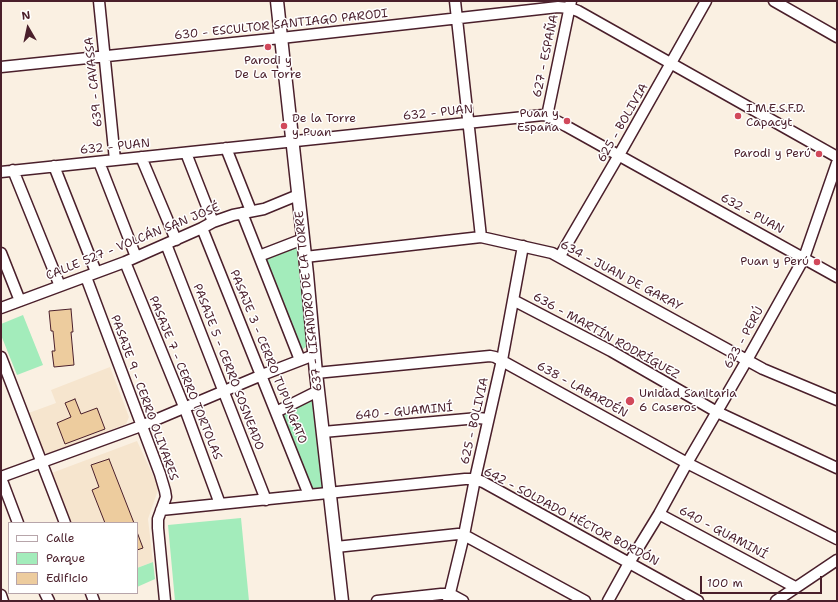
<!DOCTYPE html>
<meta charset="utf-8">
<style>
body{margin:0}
#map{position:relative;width:838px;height:602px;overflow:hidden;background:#faf0e2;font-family:"Shantell Sans",sans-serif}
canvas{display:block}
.frame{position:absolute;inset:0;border:2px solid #4a1f2b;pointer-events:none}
.legend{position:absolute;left:8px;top:522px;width:130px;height:72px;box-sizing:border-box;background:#fff;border:1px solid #b7a5aa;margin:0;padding:5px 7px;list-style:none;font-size:12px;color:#4a1f2b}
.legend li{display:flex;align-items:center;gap:8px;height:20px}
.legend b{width:20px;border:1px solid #b7a5aa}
.north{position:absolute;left:8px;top:8px;width:40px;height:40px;-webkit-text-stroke:3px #fff;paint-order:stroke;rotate:351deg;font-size:11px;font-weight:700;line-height:16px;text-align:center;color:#4a1f2b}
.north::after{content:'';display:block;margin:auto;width:14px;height:18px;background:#4a1f2b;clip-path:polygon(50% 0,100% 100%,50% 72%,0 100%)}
.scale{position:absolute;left:700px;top:576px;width:122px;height:18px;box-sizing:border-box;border:2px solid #4a1f2b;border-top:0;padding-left:5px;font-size:12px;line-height:14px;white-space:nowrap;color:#4a1f2b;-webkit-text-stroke:3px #fff;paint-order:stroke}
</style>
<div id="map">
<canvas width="838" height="602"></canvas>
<div class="frame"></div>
<ul class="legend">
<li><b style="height:5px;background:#fff"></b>Calle</li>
<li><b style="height:11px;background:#a3ecbb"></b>Parque</li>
<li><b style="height:11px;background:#edcc9e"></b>Edificio</li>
</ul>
<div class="north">N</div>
<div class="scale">100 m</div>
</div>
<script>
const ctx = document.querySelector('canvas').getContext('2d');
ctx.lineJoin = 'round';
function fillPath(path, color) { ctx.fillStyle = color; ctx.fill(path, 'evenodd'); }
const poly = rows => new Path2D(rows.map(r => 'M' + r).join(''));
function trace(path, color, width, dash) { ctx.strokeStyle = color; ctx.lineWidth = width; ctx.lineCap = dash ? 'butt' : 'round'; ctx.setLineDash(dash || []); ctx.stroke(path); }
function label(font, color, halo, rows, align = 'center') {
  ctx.font = font + ' "Shantell Sans",sans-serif'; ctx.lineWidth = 3; ctx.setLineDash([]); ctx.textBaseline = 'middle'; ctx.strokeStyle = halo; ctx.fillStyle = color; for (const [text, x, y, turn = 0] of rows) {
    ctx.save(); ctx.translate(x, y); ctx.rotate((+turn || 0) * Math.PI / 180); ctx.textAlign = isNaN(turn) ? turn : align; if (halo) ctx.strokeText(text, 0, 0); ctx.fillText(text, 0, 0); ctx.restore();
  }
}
const built = poly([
 [110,367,129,417,126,424,48,454,41,451,26,414,56,403,51,390],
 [137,441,158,486,158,490,148,519,153,562,137,568,137,523,68,523,49,474]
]);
const green = poly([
 [293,246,297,248,307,346,303,349,299,348,263,258],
 [23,315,43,365,17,375,1,335,1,324],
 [315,395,324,490,310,491,280,412],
 [241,518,249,601,175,601,168,525],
 [153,562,155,579,137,587,137,568]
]);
const building = poly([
 [71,309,73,332,71,332,74,365,54,367,52,351,55,351,53,331,51,331,49,311,71,309],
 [75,399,81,414,97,408,105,429,65,444,57,423,71,417,65,403,75,399],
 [109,459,134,523,105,523,92,490,99,487,91,465,109,459],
 [137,532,143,548,137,550,137,532]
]);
const minor = poly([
 [99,1,115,160],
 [455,1,481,237],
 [774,1,837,37],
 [1,67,281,38,558,7,570,8,578,11,837,157],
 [547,116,571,1],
 [226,148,251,211],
 [186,153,213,222],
 [141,157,176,240],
 [99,162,136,257],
 [54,166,96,272],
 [13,170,60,286],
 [1,172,543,115,547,116,566,126,837,277],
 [242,213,300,360],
 [202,228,309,495],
 [166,244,266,500],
 [1,253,20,301],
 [259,256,303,239],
 [560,256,619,155,706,1],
 [305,257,481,237,552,253,763,369,837,400],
 [125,262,185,409,220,504],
 [86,277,160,474,165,491,166,497,158,519,158,528,165,601],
 [513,300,611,351,717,412,837,468],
 [1,308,125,262,202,228,213,222,233,215,264,209,298,195],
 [1,357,65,523],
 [316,373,490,356,495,357,687,463,837,539],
 [276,412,318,391],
 [323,432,478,418,488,419],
 [1,477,141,426,262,375,314,355],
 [1,478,18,523],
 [161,510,465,479,475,479,483,482,698,601],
 [659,514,795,587],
 [336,547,458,534,464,535,585,601],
 [45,593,49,601],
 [91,593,94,601],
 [1,595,3,601],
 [377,601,441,594,450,594,463,601],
 [448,601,464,535,475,479,502,360,523,246],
 [608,601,629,563,659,514,687,463,747,360,804,258,837,163],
 [776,601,837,560]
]);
const tertiary = poly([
 [277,1,307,274,316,373,342,601]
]);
const markers = [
 [268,47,4,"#d1495b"],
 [738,116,4,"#d1495b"],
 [567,121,4,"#d1495b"],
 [284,126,4,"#d1495b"],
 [819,154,4,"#d1495b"],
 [817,262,4,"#d1495b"],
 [630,401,5,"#d1495b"]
];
const streetNames = [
 ["630 - ESCULTOR SANTIAGO PARODI",281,25,-6],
 ["627 - ESPAÑA",546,56,-78],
 ["639 - CAVASSA",94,82,-96],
 ["632 - PUAN",438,113,-6],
 ["625 - BOLIVIA",623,123,-60],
 ["632 - PUAN",115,147,-6],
 ["632 - PUAN",752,214,29],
 ["CALLE 527 - VOLCÁN SAN JOSÉ",133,242,-22],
 ["634 - JUAN DE GARAY",621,276,28],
 ["637 - LISANDRO DE LA TORRE",309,301,-96],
 ["636 - MARTÍN RODRÍGUEZ",606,336,29],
 ["623 - PERÚ",744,338,-61],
 ["PASAJE 3 - CERRO TUPUNGATO",268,357,68],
 ["PASAJE 5 - CERRO SOSNEADO",228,367,69],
 ["PASAJE 7 - CERRO TORTOLAS",185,378,68],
 ["638 - LABARDÉN",582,390,29],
 ["PASAJE 9 - CERRO OLIVARES",144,398,70],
 ["640 - GUAMINÍ",404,412,-5],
 ["625 - BOLIVIA",475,421,-77],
 ["642 - SOLDADO HÉCTOR BORDÓN",571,517,28],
 ["640 - GUAMINÍ",723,533,28]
];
const poiNames = [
 ["Parodi y",268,61,"center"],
 ["De La Torre",268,75,"center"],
 ["I.M.E.S.F.D.",746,109],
 ["Capacyt",746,123],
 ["Puan y",559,114,"right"],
 ["España",559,128,"right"],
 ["De la Torre",292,119],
 ["y Puan",292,133],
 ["Parodi y Perú",811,154,"right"],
 ["Puan y Perú",809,262,"right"],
 ["Unidad Sanitaria",639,394],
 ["6 Caseros",639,408]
];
fillPath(built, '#f6e5ce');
fillPath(green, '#a3ecbb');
fillPath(building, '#edcc9e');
trace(building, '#4a1f2b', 1);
trace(minor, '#4a1f2b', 13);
trace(tertiary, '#4a1f2b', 15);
trace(minor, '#fff', 10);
trace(tertiary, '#fff', 12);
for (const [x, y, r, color] of markers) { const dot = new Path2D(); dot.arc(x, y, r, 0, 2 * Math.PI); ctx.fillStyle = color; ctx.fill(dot); trace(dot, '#fff', 1.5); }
label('12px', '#4a1f2b', '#fff', streetNames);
label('12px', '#4a1f2b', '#fff', poiNames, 'left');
</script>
